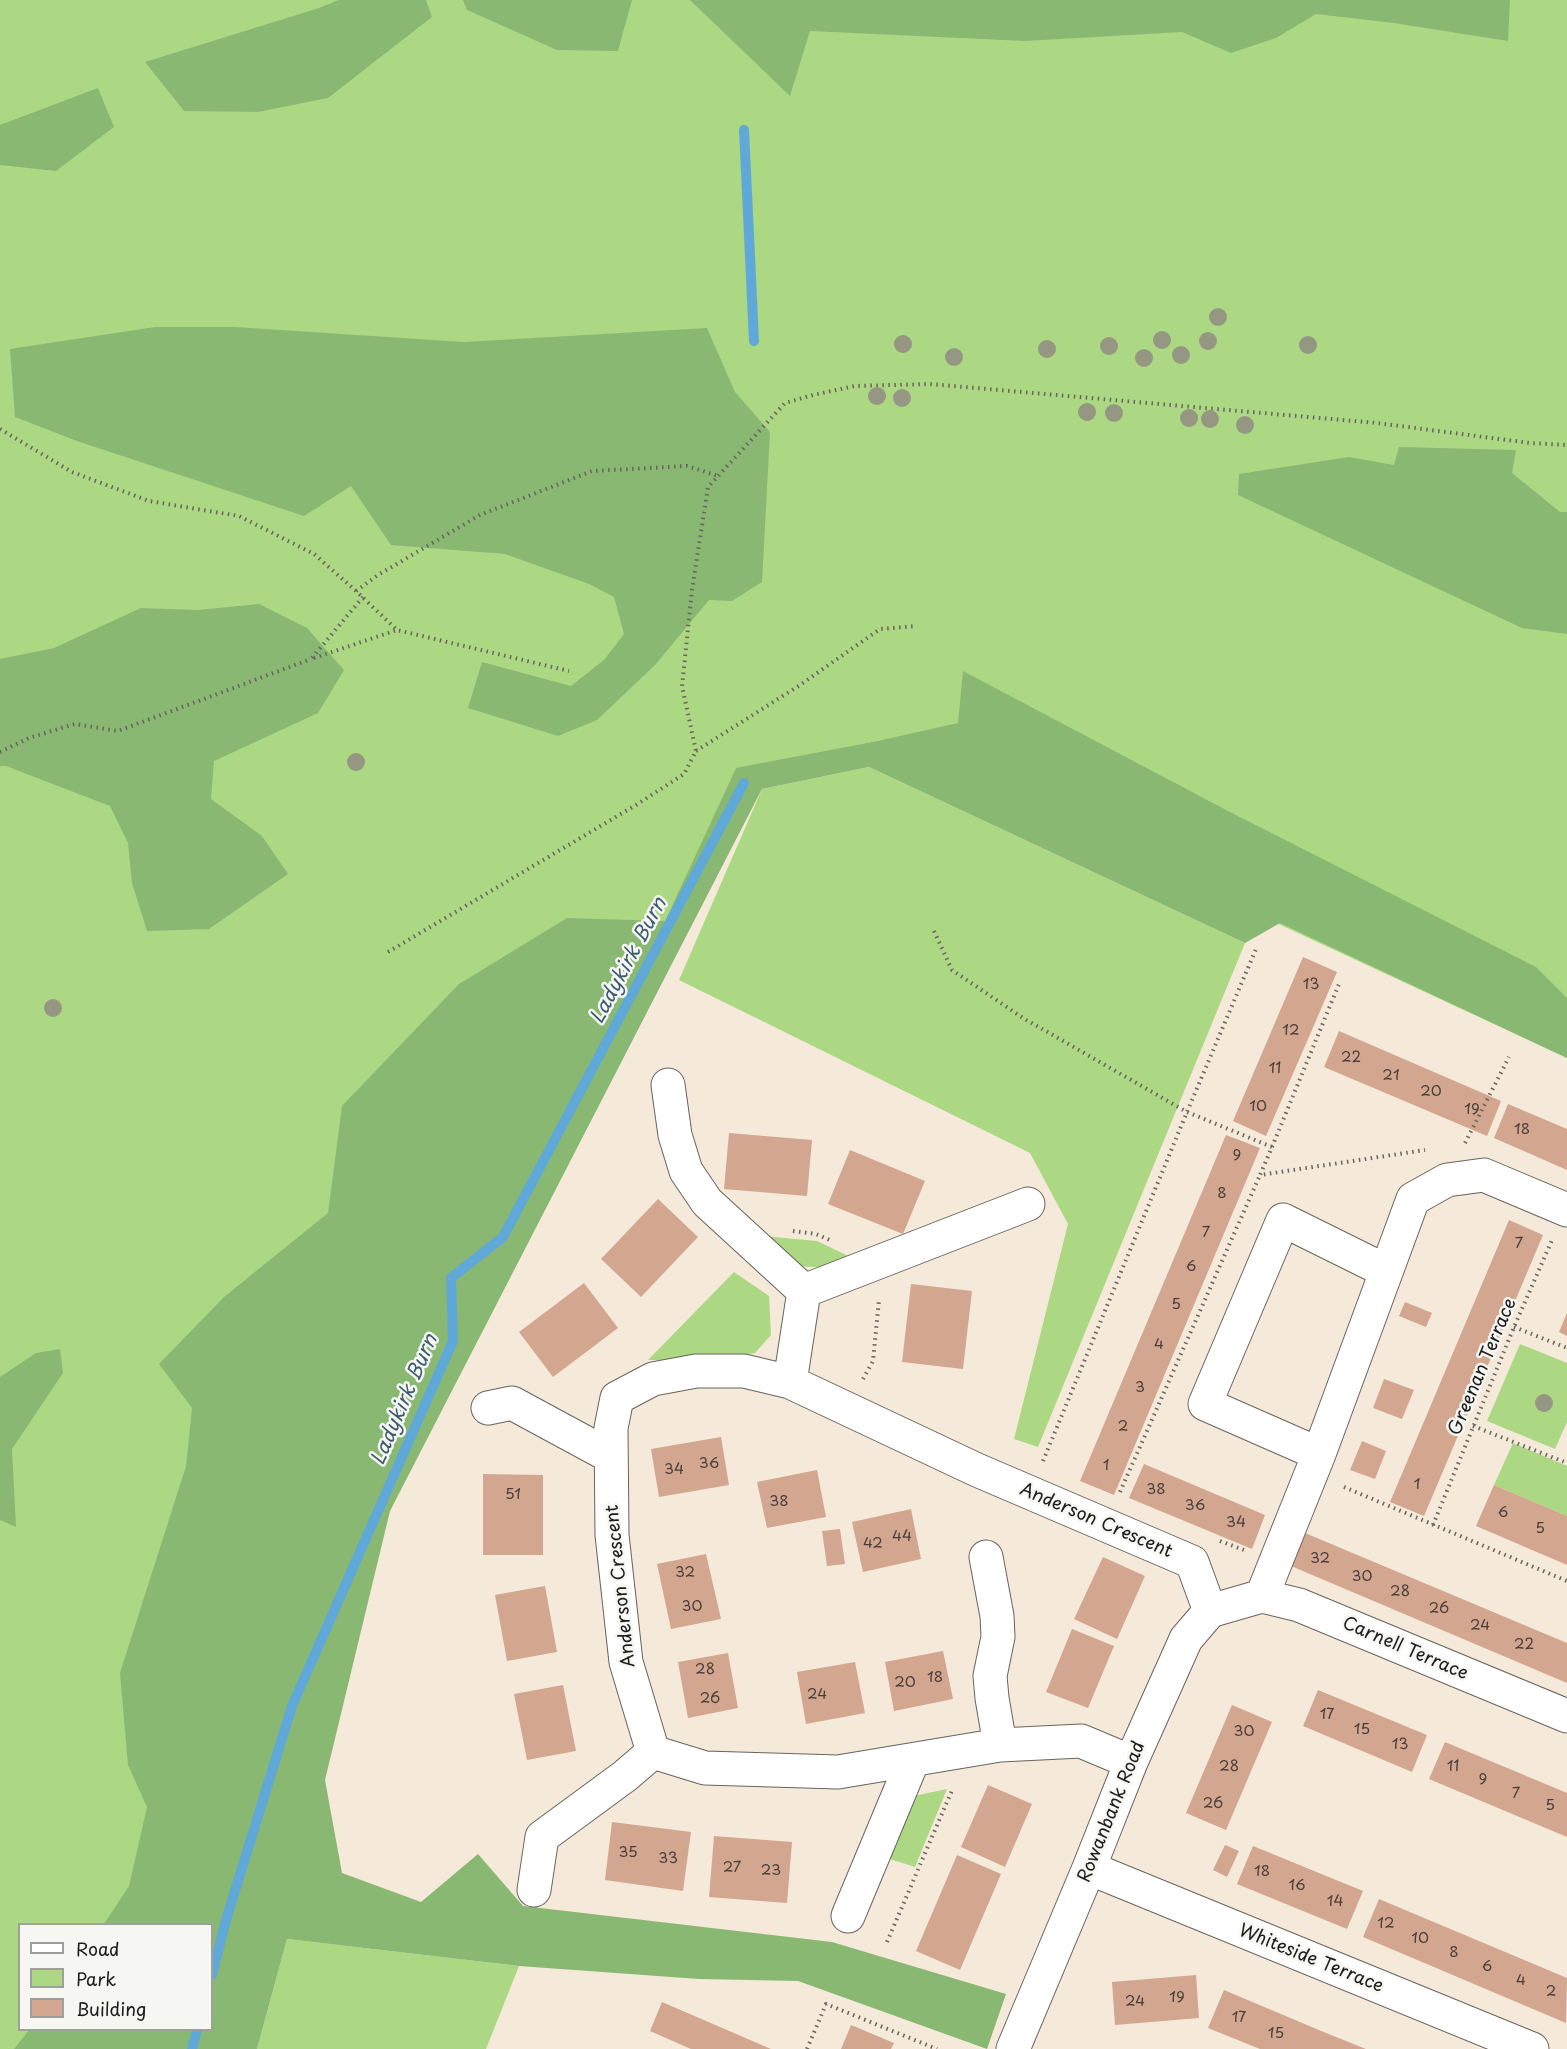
<!DOCTYPE html>
<style>
body{margin:0}
#map{position:relative;width:1567px;height:2049px;overflow:hidden;background:#f5e9d9;font-family:"Playpen Sans",sans-serif}
canvas{display:block}
.legend{position:absolute;left:18px;top:1923px;width:195px;height:108px;box-sizing:border-box;background:#f6f6f2;border:2px solid #9f9f9c;margin:0;padding:8px 10px;list-style:none;font-size:18px;color:#1c1c1c}
.legend li{display:flex;align-items:center;gap:12px;height:30px}
.legend b{width:30px;border:2px solid #9f9f9c}
</style>
<div id="map">
<canvas width="1567" height="2049"></canvas>
<ul class="legend">
<li><b style="height:8px;background:#fff"></b>Road</li>
<li><b style="height:16px;background:#acd884"></b>Park</li>
<li><b style="height:16px;background:#d3a690"></b>Building</li>
</ul>
</div>
<script>
const ctx = document.querySelector('canvas').getContext('2d');
ctx.lineJoin = 'round';
function fillPath(path, color) { ctx.fillStyle = color; ctx.fill(path, 'evenodd'); }
const poly = rows => new Path2D(rows.map(r => 'M' + r).join(''));
function trace(path, color, width, dash) { ctx.strokeStyle = color; ctx.lineWidth = width; ctx.lineCap = dash ? 'butt' : 'round'; ctx.setLineDash(dash || []); ctx.stroke(path); }
function label(font, color, halo, rows, align = 'center') {
  ctx.font = font + ' "Playpen Sans",sans-serif'; ctx.lineWidth = 5; ctx.setLineDash([]); ctx.textBaseline = 'middle'; ctx.strokeStyle = halo; ctx.fillStyle = color; for (const [text, x, y, turn = 0] of rows) {
    ctx.save(); ctx.translate(x, y); ctx.rotate((+turn || 0) * Math.PI / 180); ctx.textAlign = isNaN(turn) ? turn : align; if (halo) ctx.strokeText(text, 0, 0); ctx.fillText(text, 0, 0); ctx.restore();
  }
}
const green = poly([
 [0,0,1567,0,1567,1058,882,740,736,769,211,1894,203,1924,20,1924,20,2030,176,2030,170,2049,0,2049],
 [869,767,1245,943,1038,1447,1014,1439,1068,1224,1030,1153,679,980,762,789],
 [763,1236,817,1241,861,1262,835,1268,791,1266],
 [734,1272,769,1296,771,1335,755,1353,717,1360,648,1360],
 [1520,1344,1567,1363,1567,1422,1555,1449,1487,1421],
 [1513,1443,1567,1466,1567,1516,1494,1485],
 [947,1789,915,1867,887,1858,904,1798],
 [287,1939,519,1966,486,2049,257,2049]
]);
const forest = poly([
 [339,0,426,0,432,17,328,98,258,112,184,111,145,62,319,8],
 [463,0,632,0,618,51,557,50,467,10],
 [690,0,1510,0,1508,41,1394,23,1316,14,1276,38,1231,53,1182,32,1025,41,810,31,790,96],
 [98,88,114,127,56,171,0,165,0,125],
 [155,327,235,327,464,342,707,328,735,392,770,432,762,582,732,601,709,600,655,665,597,720,558,736,468,708,482,662,571,686,604,660,624,634,614,597,589,584,505,554,391,545,351,486,304,516,77,441,15,417,10,349],
 [1399,447,1516,450,1512,473,1560,512,1567,512,1567,634,1522,628,1238,495,1239,474,1349,457,1394,465],
 [259,604,307,628,344,670,318,713,214,761,211,799,262,836,288,874,209,929,147,931,132,883,128,843,110,806,6,766,0,766,0,659,54,648,141,608,198,610],
 [963,671,1228,811,1536,967,1567,998,1567,1058,1280,923,1245,943,869,767,762,789,390,1511,325,1780,342,1873,421,1902,478,1854,523,1906,832,1942,1006,1994,987,2049,798,1981,699,1979,519,1966,287,1939,257,2049,14,2049,29,2030,212,2030,212,1924,104,1924,129,1886,147,1807,128,1765,120,1673,186,1466,192,1408,159,1364,224,1297,328,1213,342,1106,459,984,567,918,665,921,736,768,882,740,958,723],
 [60,1349,63,1373,12,1449,16,1527,0,1520,0,1377,36,1353]
]);
const stream = poly([
 [744,130,754,341],
 [212,1975,226,1920,292,1706,453,1341,451,1278,503,1237,744,783],
 [192,2049,197,2030]
]);
const building = poly([
 [1303,957,1337,972,1266,1136,1233,1121],
 [1339,1031,1501,1101,1487,1136,1324,1067],
 [1508,1104,1567,1129,1567,1170,1494,1138],
 [729,1133,812,1140,807,1196,724,1189],
 [1226,1135,1260,1148,1114,1495,1080,1481],
 [850,1150,925,1181,903,1234,828,1204],
 [658,1199,698,1237,641,1297,601,1259],
 [1509,1220,1543,1235,1424,1516,1390,1502],
 [584,1283,618,1328,553,1377,519,1332],
 [911,1284,972,1291,963,1369,902,1362],
 [1405,1302,1432,1313,1426,1327,1399,1316],
 [1567,1313,1567,1336,1559,1332],
 [1384,1379,1414,1390,1402,1419,1373,1408],
 [721,1437,729,1485,659,1497,651,1449],
 [1362,1441,1386,1451,1375,1479,1350,1470],
 [1144,1464,1265,1515,1252,1549,1129,1498],
 [817,1470,826,1517,767,1528,757,1482],
 [483,1474,543,1475,543,1555,483,1555],
 [1494,1485,1567,1516,1567,1565,1476,1526],
 [911,1509,921,1559,863,1572,852,1522],
 [840,1529,845,1564,827,1566,822,1531],
 [1305,1533,1567,1643,1567,1683,1291,1566],
 [706,1554,721,1619,671,1629,657,1564],
 [1103,1557,1145,1576,1117,1639,1074,1619],
 [545,1586,557,1652,507,1661,495,1595],
 [1072,1629,1114,1646,1088,1708,1046,1692],
 [943,1651,953,1699,894,1711,885,1662],
 [728,1653,738,1708,688,1718,678,1662],
 [855,1662,865,1713,806,1724,797,1672],
 [563,1685,576,1751,527,1760,514,1694],
 [1318,1690,1427,1735,1412,1772,1303,1726],
 [1232,1705,1272,1722,1226,1830,1186,1813],
 [1445,1742,1567,1793,1567,1837,1429,1779],
 [988,1785,1032,1804,1005,1867,961,1847],
 [612,1822,691,1832,683,1891,605,1880],
 [714,1836,792,1842,787,1903,709,1897],
 [1225,1845,1239,1851,1227,1877,1213,1870],
 [1253,1846,1363,1891,1347,1929,1237,1884],
 [957,1855,1001,1874,960,1970,916,1951],
 [1379,1899,1567,1978,1566,2023,1363,1937],
 [1196,1975,1199,2018,1115,2025,1112,1982],
 [1224,1990,1326,2033,1366,2049,1260,2049,1208,2028],
 [662,2002,771,2049,691,2049,650,2031],
 [851,2025,894,2043,891,2049,841,2049]
]);
const path = poly([
 [0,429,72,472,149,501,239,516,314,554,356,591,397,630,569,671],
 [356,591,378,575,480,515,592,471,687,466,718,476],
 [363,597,311,659,397,630],
 [696,751,800,685,880,629,916,626],
 [0,752,29,738,75,724,118,731,311,659],
 [934,931,952,970,1023,1018,1187,1112,1272,1147,1260,1175,1425,1150],
 [388,952,636,805,684,774,696,751,682,686,692,590,708,487,785,403,813,395,855,386,930,384,1377,423,1530,443,1567,445],
 [1465,1143,1509,1057],
 [1272,1147,1339,984],
 [793,1231,816,1234,832,1241],
 [1514,1327,1567,1348],
 [863,1379,873,1361,879,1300],
 [1473,1426,1567,1463],
 [1043,1461,1187,1112,1256,949],
 [1344,1487,1567,1581],
 [1120,1492,1260,1175],
 [1433,1525,1514,1327,1552,1240],
 [1220,1541,1244,1550],
 [887,1942,953,1788],
 [807,2049,826,2004,937,2049]
]);
const minor = poly([
 [668,1085,675,1135,686,1171,707,1202,804,1291,790,1382],
 [804,1291,1028,1204],
 [488,1408,512,1403,610,1456],
 [1319,1454,1205,1404,1283,1220,1386,1271],
 [986,1557,997,1616,998,1637,990,1676,992,1698,1000,1745],
 [1262,1596,1319,1454,1413,1199,1447,1180,1484,1175,1567,1210],
 [1131,1762,1081,1741,1000,1745,838,1772,705,1768,653,1752,626,1662,612,1535,611,1428,617,1398,653,1379,696,1371,744,1371,790,1382,977,1470,1192,1562,1210,1611],
 [1089,1868,1532,2049],
 [534,1890,542,1837,625,1776,653,1752],
 [848,1916,913,1760],
 [1013,2049,1089,1868,1131,1762,1186,1639,1210,1611,1262,1596,1299,1605,1567,1716]
]);
const trees = [
 [1218,317],
 [1162,340],
 [1208,341],
 [903,344],
 [1308,345],
 [1109,346],
 [1047,349],
 [1181,355],
 [954,357],
 [1144,358],
 [877,396],
 [902,398],
 [1087,412],
 [1114,413],
 [1189,418],
 [1210,419],
 [1245,425],
 [356,762],
 [53,1008],
 [1544,1403]
];
const numberNames = [
 ["13",1311,985],
 ["12",1291,1031],
 ["22",1351,1058],
 ["11",1275,1069],
 ["21",1391,1076],
 ["20",1431,1092],
 ["10",1258,1107],
 ["19",1472,1110],
 ["18",1522,1130],
 ["9",1237,1156],
 ["8",1222,1194],
 ["7",1206,1233],
 ["7",1519,1244],
 ["6",1191,1267],
 ["5",1176,1305],
 ["4",1159,1345],
 ["3",1140,1388],
 ["2",1123,1427],
 ["36",709,1464],
 ["1",1106,1466],
 ["34",674,1470],
 ["1",1417,1485],
 ["38",1156,1490],
 ["51",513,1495],
 ["38",779,1502],
 ["36",1195,1506],
 ["6",1503,1513],
 ["34",1236,1523],
 ["5",1540,1529],
 ["44",902,1537],
 ["42",873,1544],
 ["32",1320,1559],
 ["32",685,1573],
 ["30",1362,1577],
 ["28",1400,1592],
 ["30",692,1607],
 ["26",1439,1609],
 ["24",1480,1626],
 ["22",1524,1645],
 ["28",705,1670],
 ["18",935,1678],
 ["20",905,1683],
 ["24",817,1695],
 ["26",710,1699],
 ["17",1327,1715],
 ["15",1362,1730],
 ["30",1244,1732],
 ["13",1400,1745],
 ["28",1229,1767],
 ["11",1453,1767],
 ["9",1483,1780],
 ["7",1516,1794],
 ["26",1213,1804],
 ["5",1550,1806],
 ["35",628,1853],
 ["33",668,1859],
 ["27",732,1868],
 ["23",771,1871],
 ["18",1262,1872],
 ["16",1297,1886],
 ["14",1335,1902],
 ["12",1386,1924],
 ["10",1420,1939],
 ["8",1454,1953],
 ["6",1487,1967],
 ["4",1521,1981],
 ["2",1551,1992],
 ["19",1177,1998],
 ["24",1135,2002],
 ["17",1239,2018],
 ["15",1276,2034]
];
const streetNames = [
 ["Greenan Terrace",1483,1367,-67],
 ["Anderson Crescent",1096,1521,23],
 ["Anderson Crescent",621,1586,-96],
 ["Carnell Terrace",1405,1649,23],
 ["Rowanbank Road",1112,1812,-68],
 ["Whiteside Terrace",1311,1959,22]
];
const waterNames = [
 ["Ladykirk Burn",629,961,-62],
 ["Ladykirk Burn",405,1400,-67]
];
fillPath(green, '#acd884');
fillPath(forest, '#89b872');
trace(stream, '#60a8d7', 10);
fillPath(building, '#d3a690');
trace(minor, '#68645e', 35);
trace(path, '#68645e', 4, [1.5, 4.5]);
trace(minor, '#fff', 33);
ctx.fillStyle = '#959782';
for (const [x, y] of trees) { ctx.beginPath(); ctx.arc(x, y, 9, 0, 2 * Math.PI); ctx.fill(); }
label('15px', '#4a3e39', null, numberNames);
label('18px', '#1c1c1c', '#f6f6f2', streetNames);
label('italic 20px', '#3b5b70', '#f6f6f2', waterNames);
</script>
